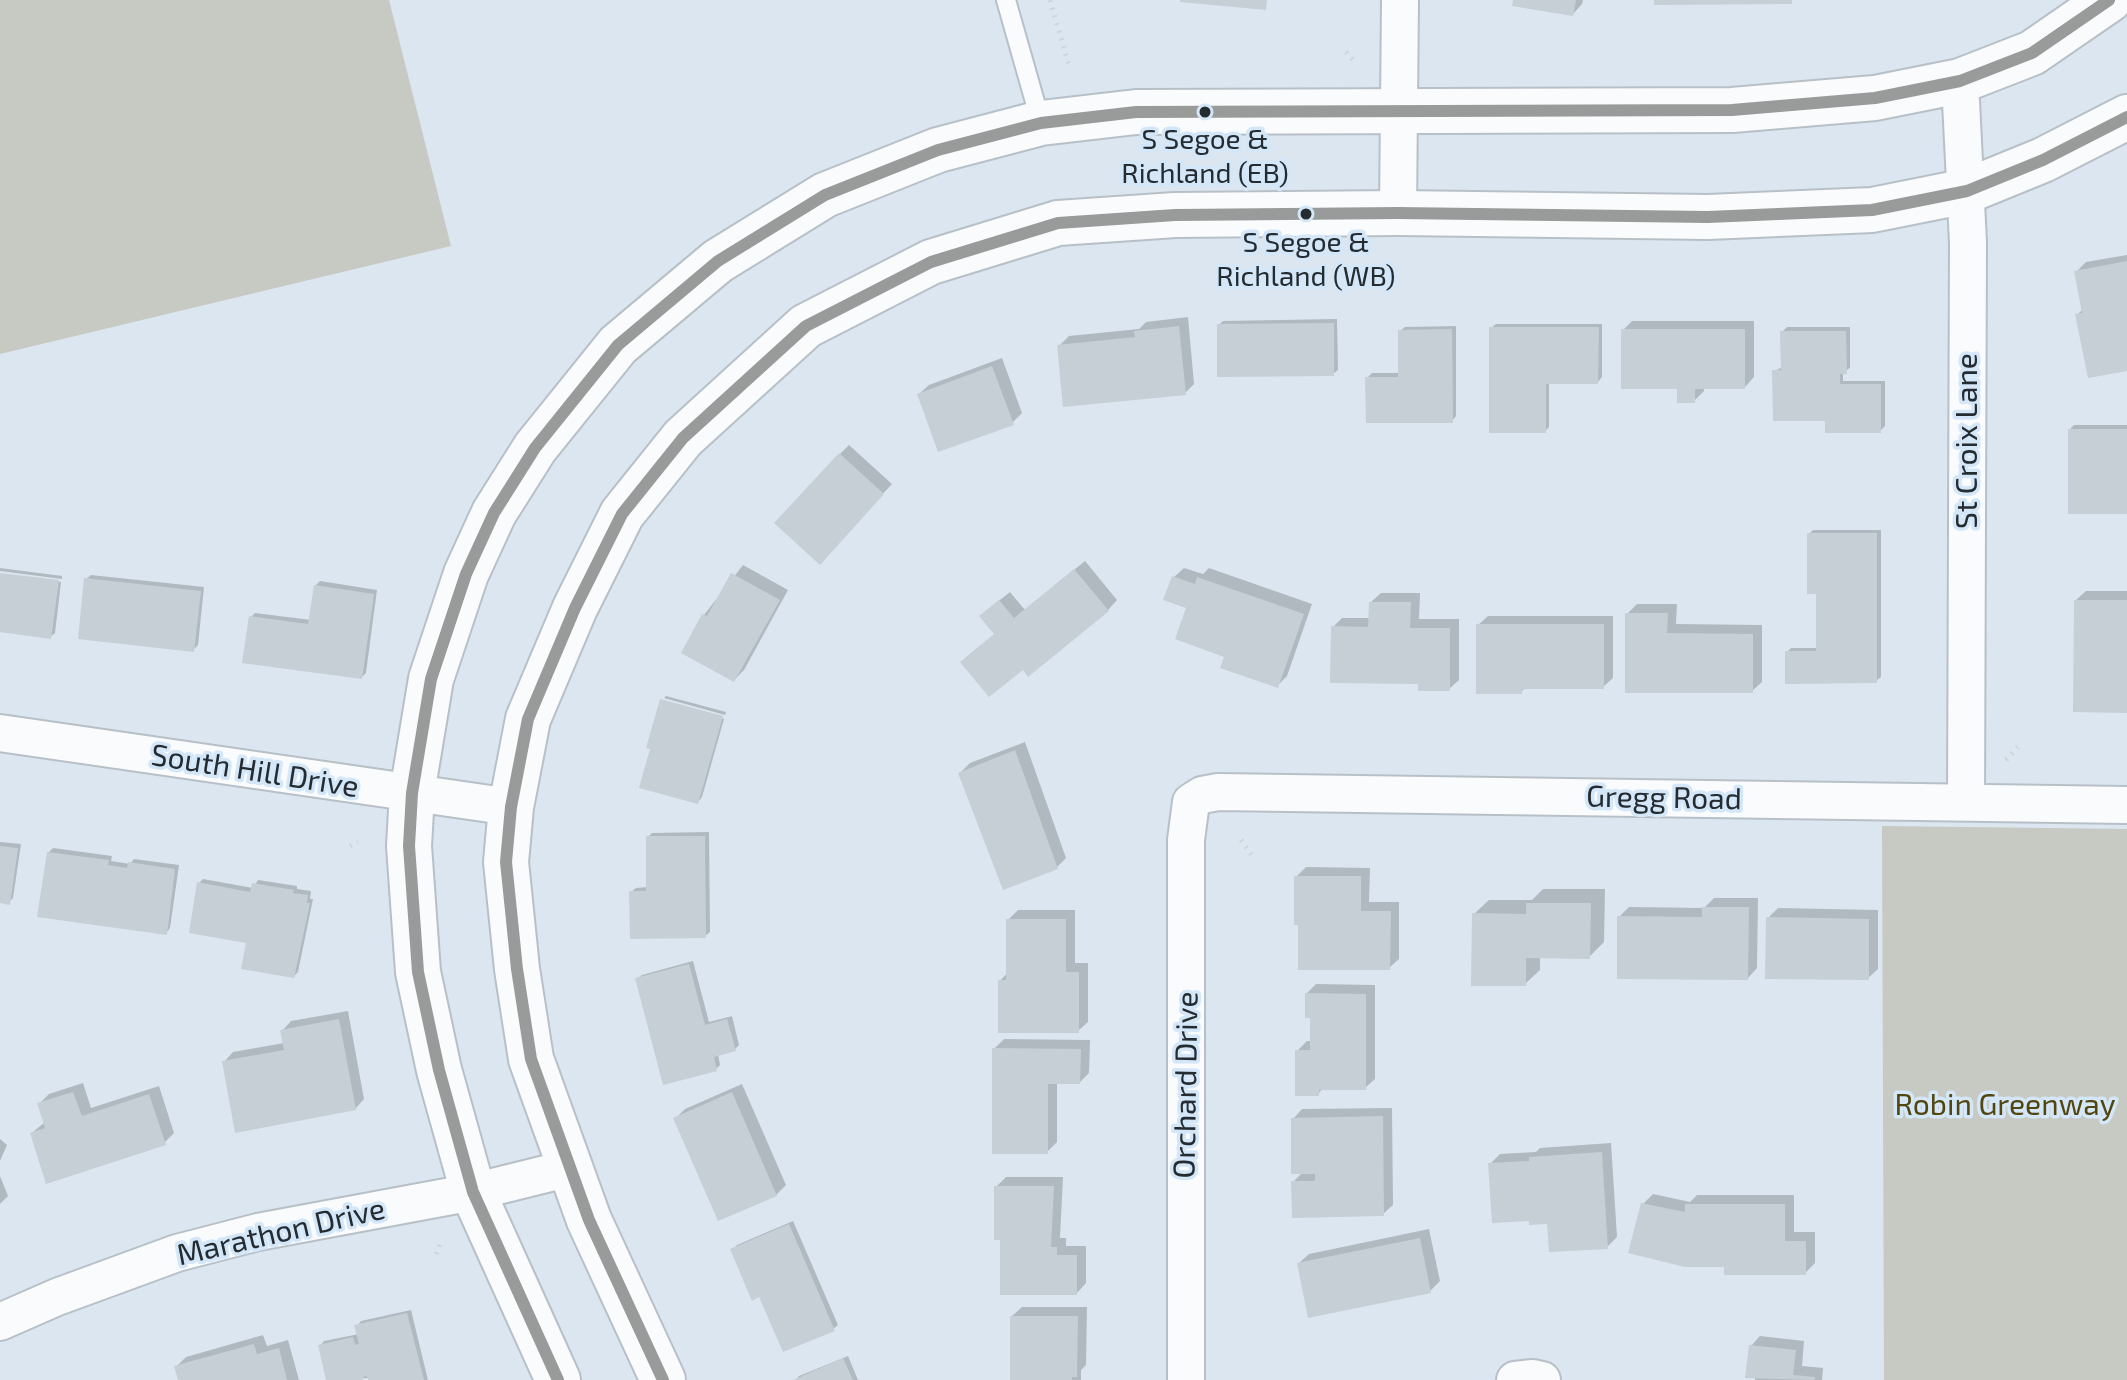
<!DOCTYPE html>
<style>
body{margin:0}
canvas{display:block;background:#dce6f0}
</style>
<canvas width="2127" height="1380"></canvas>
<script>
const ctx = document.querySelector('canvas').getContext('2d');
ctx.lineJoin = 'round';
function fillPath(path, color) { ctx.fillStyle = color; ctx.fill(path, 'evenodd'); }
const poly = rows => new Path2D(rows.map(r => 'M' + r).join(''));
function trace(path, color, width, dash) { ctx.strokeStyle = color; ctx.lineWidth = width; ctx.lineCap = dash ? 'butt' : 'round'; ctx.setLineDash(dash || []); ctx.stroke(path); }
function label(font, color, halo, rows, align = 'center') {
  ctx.font = font + ' "Exo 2",sans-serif'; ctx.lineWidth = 7; ctx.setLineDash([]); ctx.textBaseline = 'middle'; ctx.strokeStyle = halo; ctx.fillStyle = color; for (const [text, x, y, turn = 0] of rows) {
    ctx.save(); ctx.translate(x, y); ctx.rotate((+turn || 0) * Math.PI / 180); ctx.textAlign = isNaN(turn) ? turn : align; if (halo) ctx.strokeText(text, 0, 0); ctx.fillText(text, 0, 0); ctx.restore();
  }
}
const green = poly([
 [0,0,389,0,451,246,0,354],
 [1882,826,2127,829,2127,1380,1884,1380]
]);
const shadow = poly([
 [1516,0,1583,0,1582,4,1573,14],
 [2127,255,2127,369,2077,315,2083,309,2076,272,2086,262],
 [1188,317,1194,384,1185,393,1059,346,1069,336,1139,329,1146,322],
 [1337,319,1338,370,1333,374,1219,325,1223,321],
 [1632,321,1754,321,1754,377,1745,387,1704,387,1704,391,1694,401,1623,330],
 [1496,324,1602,324,1602,377,1598,382,1549,382,1549,427,1545,431,1491,328],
 [1456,326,1456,416,1452,421,1367,378,1372,373,1400,373,1400,331,1405,327],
 [1787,327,1850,327,1850,368,1843,372,1843,381,1885,381,1885,426,1880,431,1827,419,1774,371,1783,367,1782,332],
 [1002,358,1022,413,1012,423,919,394,929,385],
 [2074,425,2127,425,2127,512,2070,429],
 [849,445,892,484,829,552,840,454],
 [1813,530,1881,530,1881,677,1876,681,1787,652,1791,648,1818,648,1818,592,1809,534],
 [1085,561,1117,600,1108,610,1023,667,996,634,991,607,1010,592,1025,610],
 [743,565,788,590,744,670,734,680,704,615],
 [0,568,62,576,62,579,0,571],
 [1184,568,1203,574,1209,568,1312,604,1287,676,1277,686,1226,655,1189,607,1174,577],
 [0,575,61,582,55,633,50,637,0,630],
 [91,575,204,587,198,645,193,650,86,579],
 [320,581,377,590,366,673,362,677,251,617,255,613,311,620,315,586],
 [2086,591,2127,591,2127,711,2076,600],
 [1381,593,1420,593,1419,619,1459,619,1459,680,1449,689,1420,682,1333,627,1342,618,1371,618,1371,602],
 [1637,604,1677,604,1676,624,1762,625,1762,682,1752,691,1627,614],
 [1488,616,1613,616,1613,678,1603,687,1526,687,1521,692,1478,625],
 [666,696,726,712,725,715,664,698],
 [662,701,724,719,702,797,698,802],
 [1025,742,1066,858,1057,867,960,773,970,763],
 [709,832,710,932,705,936,631,892,636,888,648,887,648,837,652,833],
 [0,842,21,844,13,898,9,902,0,901],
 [53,848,112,856,111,861,130,864,134,859,179,865,170,928,166,933,48,853],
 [1306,867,1370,868,1369,902,1399,902,1399,959,1389,968,1296,877],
 [203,879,253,888,258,880,297,886,297,889,311,891,310,899,313,899,298,972,294,976,248,941,199,883],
 [1543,889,1605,889,1604,942,1589,957,1540,956,1540,970,1525,984,1474,914,1489,900,1532,900],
 [1714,898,1758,898,1757,968,1748,978,1619,917,1629,907,1704,908],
 [1778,908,1878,910,1878,969,1868,978,1768,918],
 [1018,910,1075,910,1075,963,1088,963,1088,1022,1078,1031,1000,981,1008,972,1008,920],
 [693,961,709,1022,732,1016,739,1045,735,1049,718,1054,720,1065,716,1069,637,979,642,975],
 [1316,984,1375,985,1375,1079,1365,1088,1323,1088,1318,1094,1297,1051,1307,1041,1312,1041,1312,1016,1306,994],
 [348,1011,364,1099,355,1109,224,1062,233,1052,284,1043,282,1031,291,1021],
 [1004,1039,1090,1040,1089,1073,1080,1082,1057,1082,1057,1142,1047,1152,994,1049],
 [83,1083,91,1108,159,1086,174,1133,164,1143,32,1133,45,1122,39,1104,49,1094],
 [742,1084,786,1185,776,1195,676,1118,685,1109],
 [1392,1108,1393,1205,1383,1214,1293,1182,1303,1172,1293,1119,1302,1109],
 [0,1139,7,1145,0,1161],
 [1611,1143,1617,1237,1607,1247,1549,1222,1490,1164,1500,1154,1536,1152,1540,1148],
 [0,1176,8,1196,0,1204],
 [1006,1177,1063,1177,1060,1238,1066,1238,1066,1246,1086,1246,1086,1283,1077,1293,996,1187],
 [1653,1194,1690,1202,1697,1195,1794,1195,1794,1232,1815,1232,1815,1263,1805,1273,1726,1265,1643,1204],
 [793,1221,838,1325,833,1329,760,1295,732,1250,737,1245],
 [1429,1229,1440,1281,1430,1291,1299,1263,1309,1254],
 [1022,1307,1087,1307,1086,1365,1081,1370,1081,1380,1012,1380,1012,1316],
 [411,1310,428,1380,370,1380,369,1378,328,1380,320,1346,324,1341,359,1334,357,1326,361,1321],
 [263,1335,267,1346,288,1340,299,1380,181,1380,177,1366,186,1357],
 [1760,1336,1804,1341,1802,1366,1823,1368,1822,1380,1755,1380,1751,1346],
 [848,1356,858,1380,796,1380,799,1376]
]);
const building = poly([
 [1180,0,1267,0,1266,10,1180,2],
 [1513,0,1576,0,1573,16,1512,6],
 [1654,0,1792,0,1792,4,1654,5],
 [2127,261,2127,371,2088,378,2075,314,2082,313,2074,271],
 [1334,323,1334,376,1217,377,1217,324],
 [1179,326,1186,395,1063,407,1057,345,1135,337,1134,331],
 [1489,327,1599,327,1598,384,1546,384,1546,433,1489,433],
 [1452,329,1453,423,1366,423,1365,377,1398,377,1398,330],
 [1621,329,1745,329,1745,389,1695,389,1695,403,1677,403,1677,389,1621,389],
 [1780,331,1846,331,1847,374,1840,374,1840,384,1881,384,1881,433,1825,433,1825,421,1773,421,1772,370,1781,370],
 [992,366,1014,425,938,452,917,394],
 [2068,429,2127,429,2127,514,2068,514],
 [839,453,884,494,820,565,774,523],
 [1807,533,1877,533,1877,683,1785,684,1785,651,1816,651,1816,594,1807,594],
 [1074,569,1109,611,1028,677,1023,670,989,697,960,662,994,634,979,616,999,600,1014,618],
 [0,573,59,580,51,639,0,632],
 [731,573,780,600,734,682,681,653,702,614,707,616],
 [1172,576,1195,584,1197,577,1304,614,1278,688,1220,668,1224,657,1175,639,1186,608,1163,600],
 [84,578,201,591,194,652,78,639],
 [314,585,374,594,362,679,242,663,249,616,308,624],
 [2074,600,2127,600,2127,713,2073,712],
 [1369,602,1411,602,1410,628,1450,628,1450,691,1418,691,1418,684,1330,683,1331,626,1368,627],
 [1625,613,1668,613,1667,633,1753,634,1753,693,1625,693],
 [1476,624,1604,624,1604,689,1522,689,1522,694,1476,694],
 [660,699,723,716,698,804,639,788,650,749,646,748],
 [1015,750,1058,869,1003,890,958,773],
 [646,836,705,836,706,938,630,939,629,891,646,891],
 [0,846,18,848,10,905,0,903],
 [47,852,109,860,108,865,127,868,128,862,175,869,167,935,37,917],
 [1294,876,1361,876,1361,911,1391,911,1390,970,1298,970,1298,925,1294,925],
 [197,882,250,892,252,883,294,890,293,893,308,895,307,903,310,903,294,978,241,969,246,943,189,933],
 [1526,903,1591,903,1590,959,1526,958,1526,986,1471,986,1472,913,1526,914],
 [1702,907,1749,907,1748,980,1617,979,1617,916,1702,917],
 [1766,917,1869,919,1869,980,1765,979],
 [1006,919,1066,919,1066,972,1079,972,1079,1033,998,1033,998,980,1006,980],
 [689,964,705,1025,727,1019,736,1051,714,1057,717,1071,663,1085,635,978],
 [1305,993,1366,994,1366,1090,1319,1090,1319,1096,1295,1096,1295,1050,1310,1050,1310,1018,1305,1018],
 [339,1019,356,1110,235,1133,222,1061,284,1050,280,1030],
 [992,1048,1081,1049,1080,1084,1048,1084,1048,1154,992,1154],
 [73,1092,82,1116,149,1094,166,1145,46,1184,30,1133,45,1128,37,1103],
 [732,1092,777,1196,718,1221,673,1118],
 [1383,1116,1384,1216,1292,1218,1291,1181,1315,1181,1315,1174,1291,1174,1291,1118],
 [1602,1152,1608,1249,1549,1252,1547,1224,1529,1225,1529,1221,1492,1223,1488,1163,1529,1161,1529,1157],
 [994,1186,1054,1186,1051,1247,1057,1247,1057,1255,1077,1255,1077,1295,1000,1295,1000,1240,994,1240],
 [1641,1203,1685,1212,1685,1204,1785,1204,1785,1241,1806,1241,1806,1275,1724,1275,1724,1267,1685,1267,1628,1253],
 [789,1224,835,1331,783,1352,759,1297,752,1301,730,1249],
 [1420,1238,1431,1293,1308,1318,1297,1263],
 [407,1313,424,1380,368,1380,367,1376,363,1377,363,1380,326,1380,318,1345,353,1337,355,1345,359,1344,354,1325],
 [1010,1316,1078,1316,1077,1377,1072,1377,1072,1380,1010,1380],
 [254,1344,257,1354,279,1348,287,1380,178,1380,174,1366],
 [1749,1345,1796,1350,1793,1375,1815,1377,1814,1380,1745,1378],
 [843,1358,853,1380,793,1380]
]);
const path = poly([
 [1050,0,1070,69],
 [1346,52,1354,61],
 [2006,760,2018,747],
 [1241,840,1252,855],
 [350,846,358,842],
 [436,1254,441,1242]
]);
const lane = poly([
 [1006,0,1041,123]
]);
const street = poly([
 [1960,81,1968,243,1966,801],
 [1398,213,1400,0],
 [0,733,511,807],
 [0,1322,57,1297,177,1253,258,1232,473,1192,570,1168],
 [1186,1380,1186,840,1191,802,1202,795,1218,792,2127,805],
 [1515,1380,1533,1378,1542,1380]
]);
const secondary = poly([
 [558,1380,473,1192,439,1070,418,972,409,846,412,793,431,679,466,574,494,513,535,448,618,345,718,261,825,195,938,150,1041,123,1136,112,1732,110,1875,98,1960,81,2032,53,2109,0],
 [663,1380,589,1220,531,1059,517,969,506,862,511,807,528,719,575,608,622,514,683,438,806,326,931,262,1058,223,1175,215,1398,213,1708,217,1872,210,1967,191,2043,160,2127,117]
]);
const bus1 = poly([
 [558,1380,473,1192,439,1070,418,972,409,846,412,793,431,679,466,574,494,513,535,448,618,345,718,261,825,195,938,150,1041,123,1136,112,1732,110,1875,98,1960,81,2032,53,2109,0],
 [663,1380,589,1220,531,1059,517,969,506,862,511,807,528,719,575,608,622,514,683,438,806,326,931,262,1058,223,1175,215,1398,213,1708,217,1872,210,1967,191,2043,160,2127,117]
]);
const markers = [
 [1205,112,7,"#242b31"],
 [1306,214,7,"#242b31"]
];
const busNames = [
 ["S Segoe &",1205,140],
 ["Richland (EB)",1205,174],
 ["S Segoe &",1306,243],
 ["Richland (WB)",1306,277]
];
const streetNames = [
 ["St Croix Lane",1967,441,-90],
 ["South Hill Drive",255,771,9],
 ["Gregg Road",1664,798,1],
 ["Orchard Drive",1186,1085,-89],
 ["Marathon Drive",281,1232,-13]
];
const parkNames = [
 ["Robin Greenway",2005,1105]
];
fillPath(green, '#c7c9c3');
fillPath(shadow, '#0003');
fillPath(building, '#c6ced6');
trace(lane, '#b8c0c7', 22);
trace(street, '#b8c0c7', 40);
trace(secondary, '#b8c0c7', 48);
trace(path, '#d2d5d8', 5, [2, 6]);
trace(lane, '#fafbfd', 18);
trace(street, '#fafbfd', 36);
trace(secondary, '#fafbfd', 44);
trace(bus1, '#999a9a', 12);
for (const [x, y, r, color] of markers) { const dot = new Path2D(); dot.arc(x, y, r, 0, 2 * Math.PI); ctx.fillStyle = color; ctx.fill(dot); trace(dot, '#d4e7f8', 3); }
label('28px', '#242b31', '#d4e7f8', busNames);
label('30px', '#242b31', '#d4e7f8', streetNames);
label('30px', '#52450e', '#d4e7f8', parkNames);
</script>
